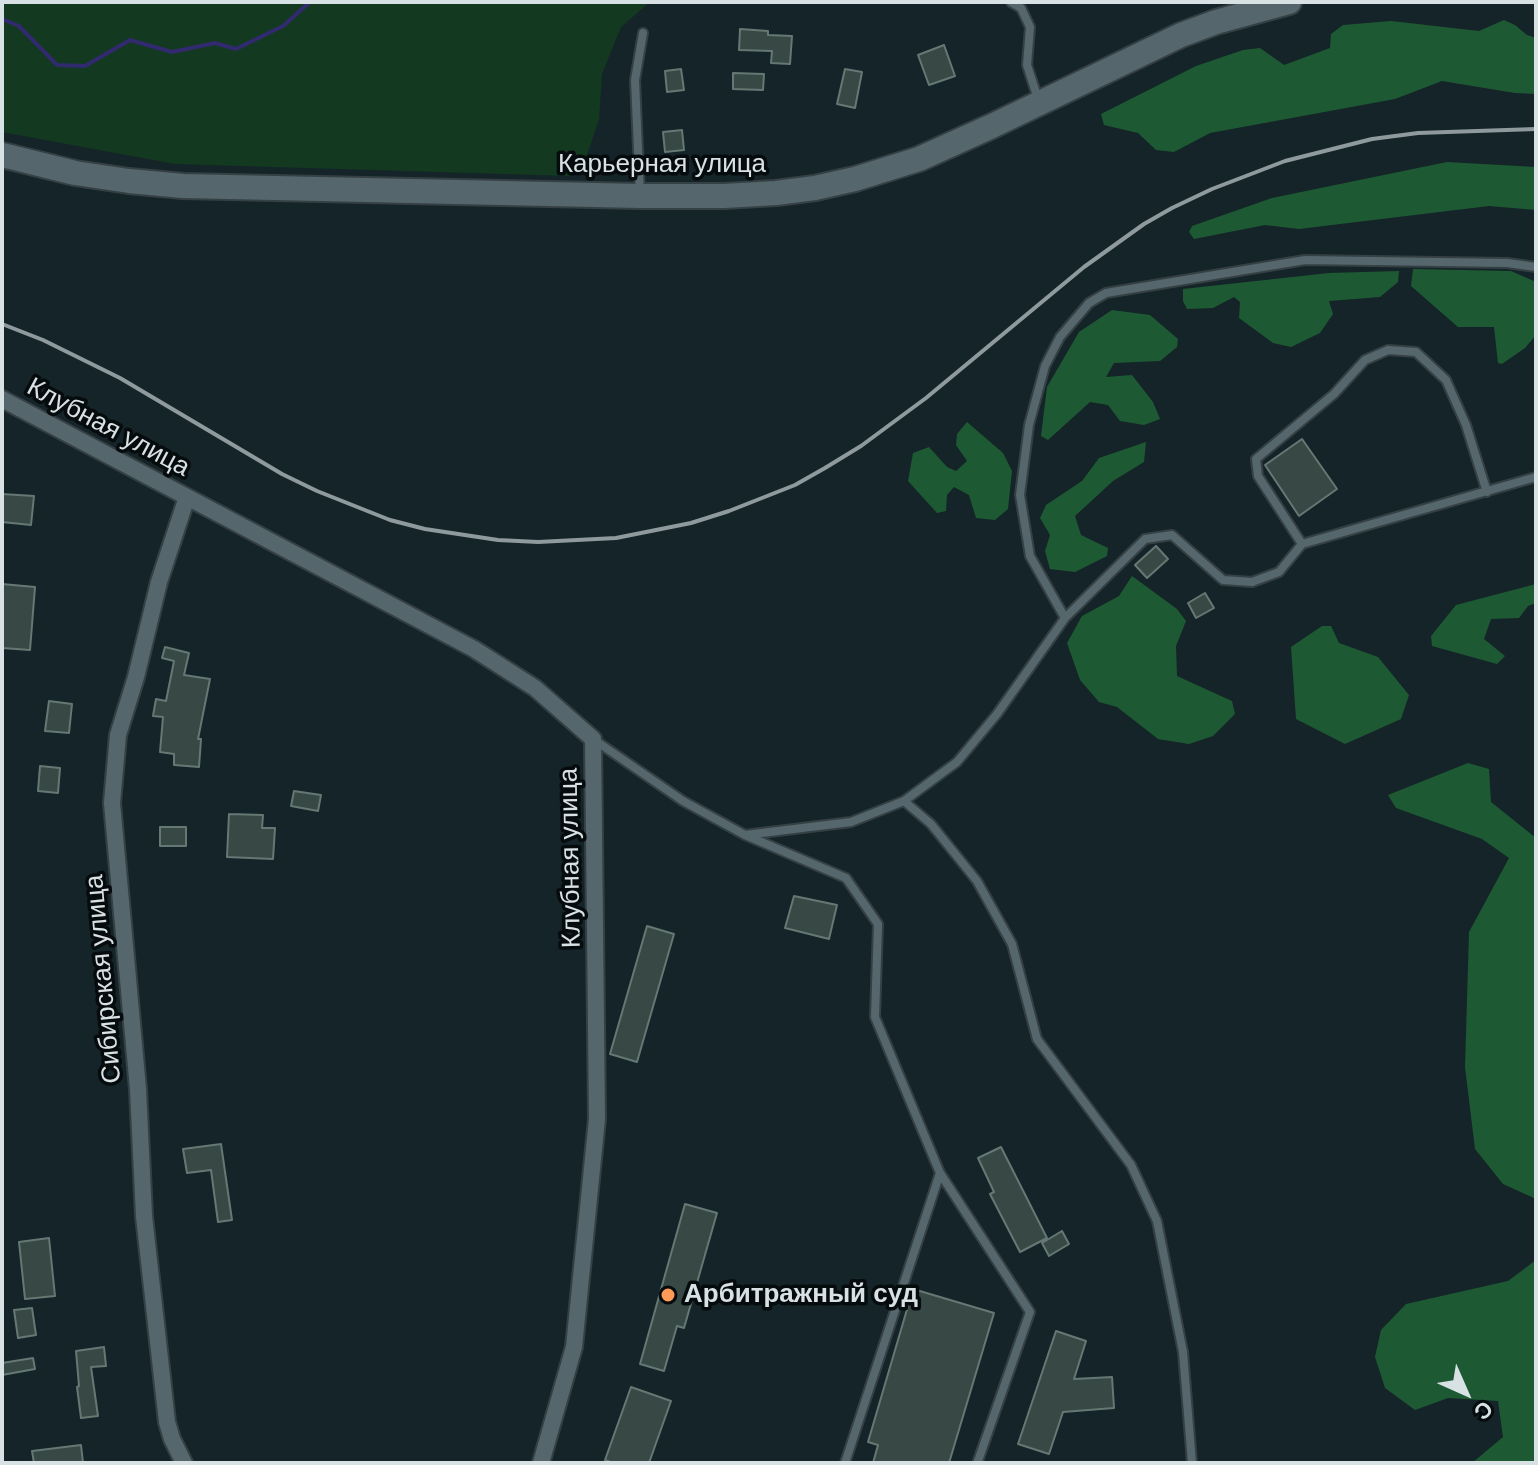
<!DOCTYPE html>
<meta charset="utf-8">
<style>
body{margin:0}
#map{position:relative;width:1538px;height:1465px;overflow:hidden;background:#152428;font-family:Helvetica,sans-serif}
canvas{display:block}
.frame{position:absolute;inset:0;border:4px solid #d8e1e4;pointer-events:none}
.north{position:absolute;left:1426px;top:1353px;width:80px;height:80px;-webkit-text-stroke:6px #060c0e;paint-order:stroke;rotate:135deg;font-size:22px;font-weight:700;line-height:32px;text-align:center;color:#d8e1e4}
.north::after{content:'';display:block;margin:auto;width:28px;height:36px;background:#d8e1e4;clip-path:polygon(50% 0,100% 100%,50% 72%,0 100%)}
</style>
<div id="map">
<canvas width="1538" height="1465"></canvas>
<div class="frame"></div>
<div class="north">С</div>
</div>
<script>
const ctx = document.querySelector('canvas').getContext('2d');
ctx.lineJoin = 'round';
function fillPath(path, color) { ctx.fillStyle = color; ctx.fill(path, 'evenodd'); }
const poly = rows => new Path2D(rows.map(r => 'M' + r).join(''));
function trace(path, color, width, dash) { ctx.strokeStyle = color; ctx.lineWidth = width; ctx.lineCap = dash ? 'butt' : 'round'; ctx.setLineDash(dash || []); ctx.stroke(path); }
function label(font, color, halo, rows, align = 'center') {
  ctx.font = font + ' Helvetica,sans-serif'; ctx.lineWidth = 7; ctx.setLineDash([]); ctx.textBaseline = 'middle'; ctx.strokeStyle = halo; ctx.fillStyle = color; for (const [text, x, y, turn = 0] of rows) {
    ctx.save(); ctx.translate(x, y); ctx.rotate((+turn || 0) * Math.PI / 180); ctx.textAlign = isNaN(turn) ? turn : align; if (halo) ctx.strokeText(text, 0, 0); ctx.fillText(text, 0, 0); ctx.restore();
  }
}
const green = poly([
 [2,2,650,2,621,27,602,74,599,119,585,161,570,176,175,164,2,132]
]);
const forest = poly([
 [1504,20,1515,25,1527,35,1536,38,1536,94,1515,93,1442,81,1395,99,1210,133,1174,152,1156,150,1138,133,1104,125,1101,114,1196,66,1243,50,1260,48,1284,65,1330,48,1331,34,1343,25,1391,21,1479,31],
 [1447,162,1536,167,1536,210,1489,206,1299,229,1265,225,1194,239,1189,232,1192,226,1272,198],
 [1413,269,1511,271,1536,282,1536,335,1525,348,1502,364,1498,363,1494,327,1458,327,1411,286],
 [1399,271,1398,282,1380,297,1329,301,1333,314,1320,333,1291,347,1273,343,1239,318,1240,302,1234,297,1213,308,1187,309,1183,301,1183,289,1329,273],
 [1112,310,1150,315,1178,339,1177,347,1160,361,1114,363,1106,377,1132,375,1153,402,1160,419,1144,425,1120,421,1108,405,1090,402,1048,440,1041,436,1047,387,1079,332],
 [967,422,1003,453,1012,471,1008,509,995,520,976,518,969,495,954,487,947,495,946,511,937,513,908,481,913,453,929,447,947,467,956,471,967,461,956,445,957,434],
 [1146,442,1144,462,1113,481,1075,516,1081,535,1108,548,1107,556,1075,572,1050,569,1045,551,1050,535,1040,518,1046,505,1082,481,1099,458],
 [1132,576,1177,609,1186,621,1176,646,1177,676,1232,701,1235,714,1213,736,1189,744,1158,739,1117,707,1099,702,1080,680,1067,643,1082,616,1119,596],
 [1536,584,1536,603,1528,606,1519,618,1491,619,1484,639,1505,656,1497,664,1432,646,1431,636,1456,605],
 [1322,626,1331,626,1339,643,1378,657,1409,695,1401,719,1345,744,1296,719,1291,647],
 [1468,763,1489,769,1491,802,1536,838,1536,1199,1503,1184,1475,1149,1465,1067,1469,932,1509,858,1482,839,1396,808,1388,795],
 [1536,1260,1536,1463,1472,1463,1503,1437,1498,1401,1448,1398,1415,1410,1385,1388,1375,1357,1381,1330,1406,1304,1508,1281]
]);
const stream = poly([
 [2,19,19,26,57,65,85,66,130,40,172,52,215,43,236,49,283,26,310,2]
]);
const building = poly([
 [740,29,768,31,768,35,792,36,790,64,771,63,772,51,739,50,740,29],
 [944,45,955,76,929,85,918,55,944,45],
 [681,69,684,90,667,92,665,71,681,69],
 [845,69,862,72,855,108,837,104,845,69],
 [733,73,764,74,763,90,733,89,733,73],
 [682,130,684,150,665,152,663,132,682,130],
 [1302,439,1337,489,1299,516,1265,465,1302,439],
 [2,494,34,496,31,525,2,522,2,494],
 [1156,546,1168,559,1147,578,1135,565,1156,546],
 [2,584,35,587,30,650,2,648,2,584],
 [1205,593,1214,608,1196,618,1188,603,1205,593],
 [165,647,189,653,184,675,210,679,198,739,201,739,199,767,174,765,174,754,160,752,163,717,153,716,156,699,166,701,174,661,162,658,165,647],
 [49,701,72,704,69,733,45,731,49,701],
 [40,766,60,768,58,793,38,791,40,766],
 [294,791,321,795,318,811,291,806,294,791],
 [229,814,263,815,262,828,275,828,273,859,227,857,229,814],
 [160,827,186,827,186,846,160,846,160,827],
 [794,896,837,905,829,939,785,928,794,896],
 [647,926,674,934,637,1062,610,1054,647,926],
 [221,1144,232,1220,218,1222,211,1170,187,1173,183,1149,221,1144],
 [1001,1147,1047,1238,1020,1252,990,1194,994,1192,978,1158,1001,1147],
 [685,1204,717,1213,684,1328,677,1326,664,1371,640,1364,685,1204],
 [1062,1231,1069,1244,1049,1256,1042,1243,1062,1231],
 [49,1238,55,1296,25,1299,19,1242,49,1238],
 [913,1289,994,1313,949,1463,873,1463,878,1445,868,1442,913,1289],
 [32,1308,36,1335,18,1338,14,1310,32,1308],
 [1056,1331,1086,1341,1074,1379,1112,1377,1114,1408,1063,1412,1049,1454,1018,1444,1056,1331],
 [104,1347,106,1366,91,1367,98,1416,81,1418,77,1387,79,1386,76,1351,104,1347],
 [33,1358,35,1369,2,1375,2,1363,33,1358],
 [631,1387,671,1401,649,1463,613,1463,605,1460,631,1387],
 [81,1445,83,1463,34,1463,32,1451,81,1445]
]);
const lane = poly([
 [1011,2,1021,8,1030,27,1027,65,1038,99],
 [640,195,635,80,643,33],
 [1302,544,1536,477],
 [1065,618,1030,556,1020,495,1029,425,1045,366,1060,337,1089,303,1106,293,1305,260,1507,263,1536,267],
 [593,739,683,801,745,835,846,878,878,924,875,1017,940,1173,1030,1312,978,1461],
 [904,801,931,824,977,881,1012,944,1037,1039,1131,1165,1157,1221,1183,1352,1192,1463],
 [745,835,851,822,904,801,957,762,997,714,1065,618,1145,539,1172,535,1223,580,1252,582,1279,572,1302,544,1258,476,1256,459,1334,394,1365,360,1388,350,1416,352,1446,380,1466,425,1487,492],
 [845,1463,940,1173]
]);
const street = poly([
 [2,399,474,649,535,688,593,739,597,1119,574,1347,541,1463],
 [184,1463,172,1439,167,1422,144,1216,138,1089,112,803,118,735,136,677,159,582,187,497]
]);
const secondary = poly([
 [2,155,75,173,129,181,183,186,640,196,724,196,776,193,815,188,855,179,919,159,992,126,1181,35,1216,22,1289,2]
]);
const rail = poly([
 [2,324,43,340,120,378,282,474,317,491,390,520,425,529,498,540,538,542,616,538,691,523,729,511,795,485,825,468,861,446,926,398,1084,267,1144,224,1172,208,1212,189,1285,161,1372,139,1418,133,1536,129]
]);
const markers = [
 [668,1295,8,"#fe9b58"]
];
const streetNames = [
 ["Карьерная улица",662,165],
 ["Клубная улица",108,428,28],
 ["Клубная улица",571,858,-91],
 ["Сибирская улица",104,979,-95]
];
const poiNames = [
 ["Арбитражный суд",684,1295]
];
fillPath(green, '#133a20');
fillPath(forest, '#1d5a33');
trace(stream, '#312a6e', 4);
fillPath(building, '#374845');
trace(building, '#657874', 2);
trace(lane, '#354044', 12);
trace(street, '#354044', 20);
trace(secondary, '#354044', 28);
trace(lane, '#55676c', 8);
trace(street, '#55676c', 16);
trace(secondary, '#55676c', 24);
trace(rail, '#8e9a9d', 4);
for (const [x, y, r, color] of markers) { const dot = new Path2D(); dot.arc(x, y, r, 0, 2 * Math.PI); ctx.fillStyle = color; ctx.fill(dot); trace(dot, '#060c0e', 3); }
label('26px', '#d8e1e4', '#060c0e', streetNames);
label('bold 26px', '#d8e1e4', '#060c0e', poiNames, 'left');
</script>
